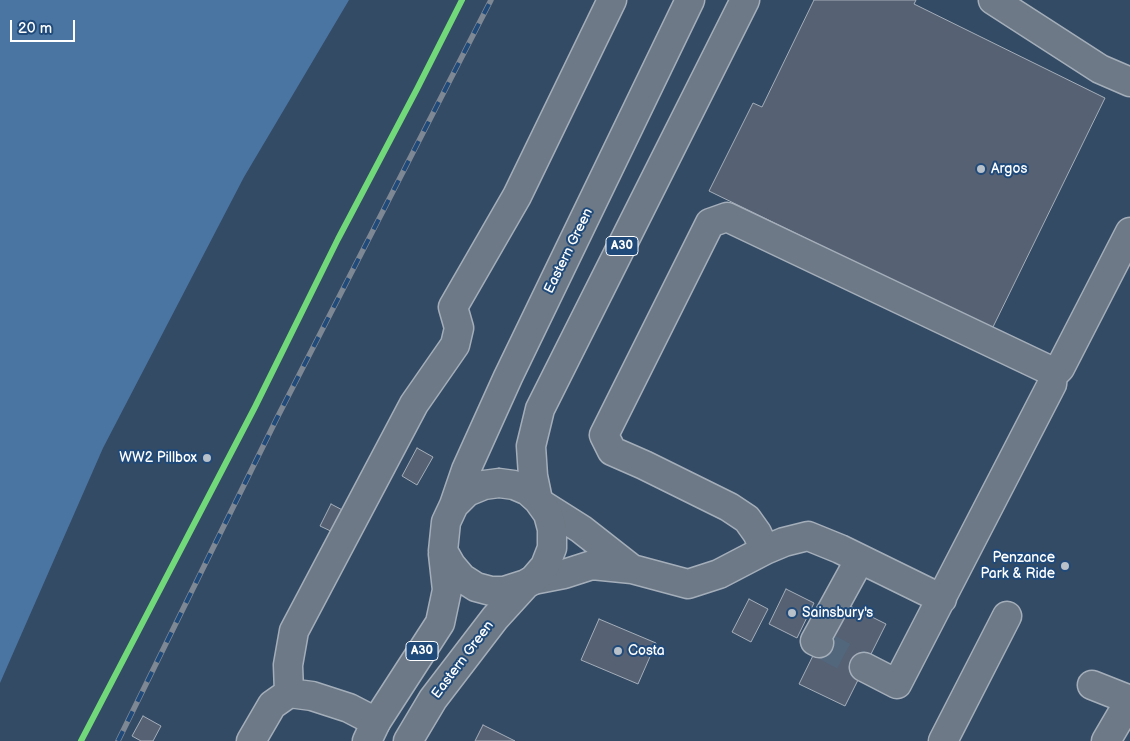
<!DOCTYPE html>
<style>
body{margin:0}
#map{position:relative;width:1130px;height:741px;overflow:hidden;background:#344b65;font-family:"Balsamiq Sans",sans-serif}
canvas{display:block}
.scale{position:absolute;left:10px;top:20px;width:65px;height:22px;box-sizing:border-box;border:2px solid #fff;border-top:0;padding-left:6px;font-size:15px;line-height:18px;white-space:nowrap;color:#fff;-webkit-text-stroke:4px #1f4a7a;paint-order:stroke}
</style>
<div id="map">
<canvas width="1130" height="741"></canvas>
<div class="scale">20 m</div>
</div>
<script>
const ctx = document.querySelector('canvas').getContext('2d');
ctx.lineJoin = 'round';
function fillPath(path, color) { ctx.fillStyle = color; ctx.fill(path, 'evenodd'); }
const poly = rows => new Path2D(rows.map(r => 'M' + r).join(''));
function trace(path, color, width, dash) { ctx.strokeStyle = color; ctx.lineWidth = width; ctx.lineCap = dash ? 'butt' : 'round'; ctx.setLineDash(dash || []); ctx.stroke(path); }
function label(font, color, halo, rows, align = 'center') {
  ctx.font = font + ' "Balsamiq Sans",sans-serif'; ctx.lineWidth = 4; ctx.setLineDash([]); ctx.textBaseline = 'middle'; ctx.strokeStyle = halo; ctx.fillStyle = color; for (const [text, x, y, turn = 0] of rows) {
    ctx.save(); ctx.translate(x, y); ctx.rotate((+turn || 0) * Math.PI / 180); ctx.textAlign = isNaN(turn) ? turn : align; if (halo) ctx.strokeText(text, 0, 0); ctx.fillText(text, 0, 0); ctx.restore();
  }
}
const water = poly([
 [0,0,349,0,244,177,103,448,0,683]
]);
const building = poly([
 [814,0,916,0,914,4,1105,98,992,329,709,191,753,103,762,107,814,0],
 [417,448,433,457,417,485,402,476,417,448],
 [331,504,350,514,339,535,320,526,331,504],
 [786,589,814,603,797,638,769,624,786,589],
 [749,599,768,609,751,642,732,632,749,599],
 [840,601,886,624,845,706,799,684,840,601],
 [599,619,656,643,638,684,581,660,599,619],
 [143,716,161,726,153,741,141,741,132,736,143,716],
 [483,725,515,741,475,741,483,725]
]);
const minorTunnel = poly([
 [819,643,864,667]
]);
const minor = poly([
 [993,0,1100,69,1130,82],
 [543,505,581,529,632,569],
 [765,550,757,533,747,519,729,507,644,465,612,451,604,435,710,223,727,217,1047,369,1053,375],
 [533,580,564,574,592,565,632,569,688,584,719,574,765,550,784,542,808,536,840,549,942,599],
 [819,643,815,641,860,559],
 [864,667,897,684,1052,384,1053,375,1060,368,1130,232],
 [1092,685,1130,700],
 [289,693,288,665,294,631,414,404,455,345,459,328,453,307,517,196,612,0],
 [251,741,272,705,289,693,312,696,349,708,376,722],
 [943,741,1007,616],
 [1106,741,1130,700]
]);
const highway = poly([
 [499,483,514,485,528,491,538,500,548,514,552,529,552,548,545,566,533,580,526,584,504,591,491,591,476,587,462,578,451,565,443,551,446,522,454,505,467,492,484,485,499,483],
 [538,500,533,476,531,446,540,409,745,0],
 [454,505,466,470,508,377,690,0],
 [367,741,376,722,440,623,447,590,443,554],
 [408,741,433,699,495,618,526,584]
]);
const rail = poly([
 [118,741,277,418,491,0]
]);
const cycleway = poly([
 [81,741,255,407,338,239,417,89,462,0]
]);
const markers = [
 [981,169,5,"#b8c0c9"],
 [207,458,5,"#b8c0c9"],
 [1065,566,5,"#b8c0c9"],
 [792,613,5,"#b8c0c9"],
 [618,651,5,"#b8c0c9"]
];
const shields = [
 [622,246,32],
 [422,651,32]
];
const shieldNames = [
 ["A30",622,246],
 ["A30",422,651]
];
const poiNames = [
 ["Argos",991,169],
 ["WW2 Pillbox",197,458,"right"],
 ["Penzance",1055,558,"right"],
 ["Park & Ride",1055,574,"right"],
 ["Sainsbury's",802,613],
 ["Costa",628,651]
];
const streetNames = [
 ["Eastern Green",569,251,-64],
 ["Eastern Green",463,660,-53]
];
fillPath(water, '#4a75a2');
fillPath(building, '#566173');
trace(building, '#a4aeba', 1);
trace(minorTunnel, '#52667c', 28, [28, 14]);
trace(minor, '#a4aeba', 31);
trace(highway, '#a4aeba', 31);
trace(minor, '#6d7986', 28);
trace(highway, '#6d7986', 28);
trace(rail, '#7e8895', 5.5);
trace(rail, '#1f4a7a', 4, [11]);
trace(cycleway, '#71d979', 6);
for (const [x, y, r, color] of markers) { const dot = new Path2D(); dot.arc(x, y, r, 0, 2 * Math.PI); ctx.fillStyle = color; ctx.fill(dot); trace(dot, '#1f4a7a', 2); }
for (const [x, y, w] of shields) { const box = new Path2D(); box.roundRect(x - w / 2, y - 9.5, w, 19, 4); ctx.fillStyle = '#1f4a7a'; ctx.fill(box); trace(box, '#fff', 1); }
label('bold 12px', '#fff', null, shieldNames);
label('14px', '#fff', '#1f4a7a', poiNames, 'left');
label('14px', '#fff', '#1f4a7a', streetNames);
</script>
